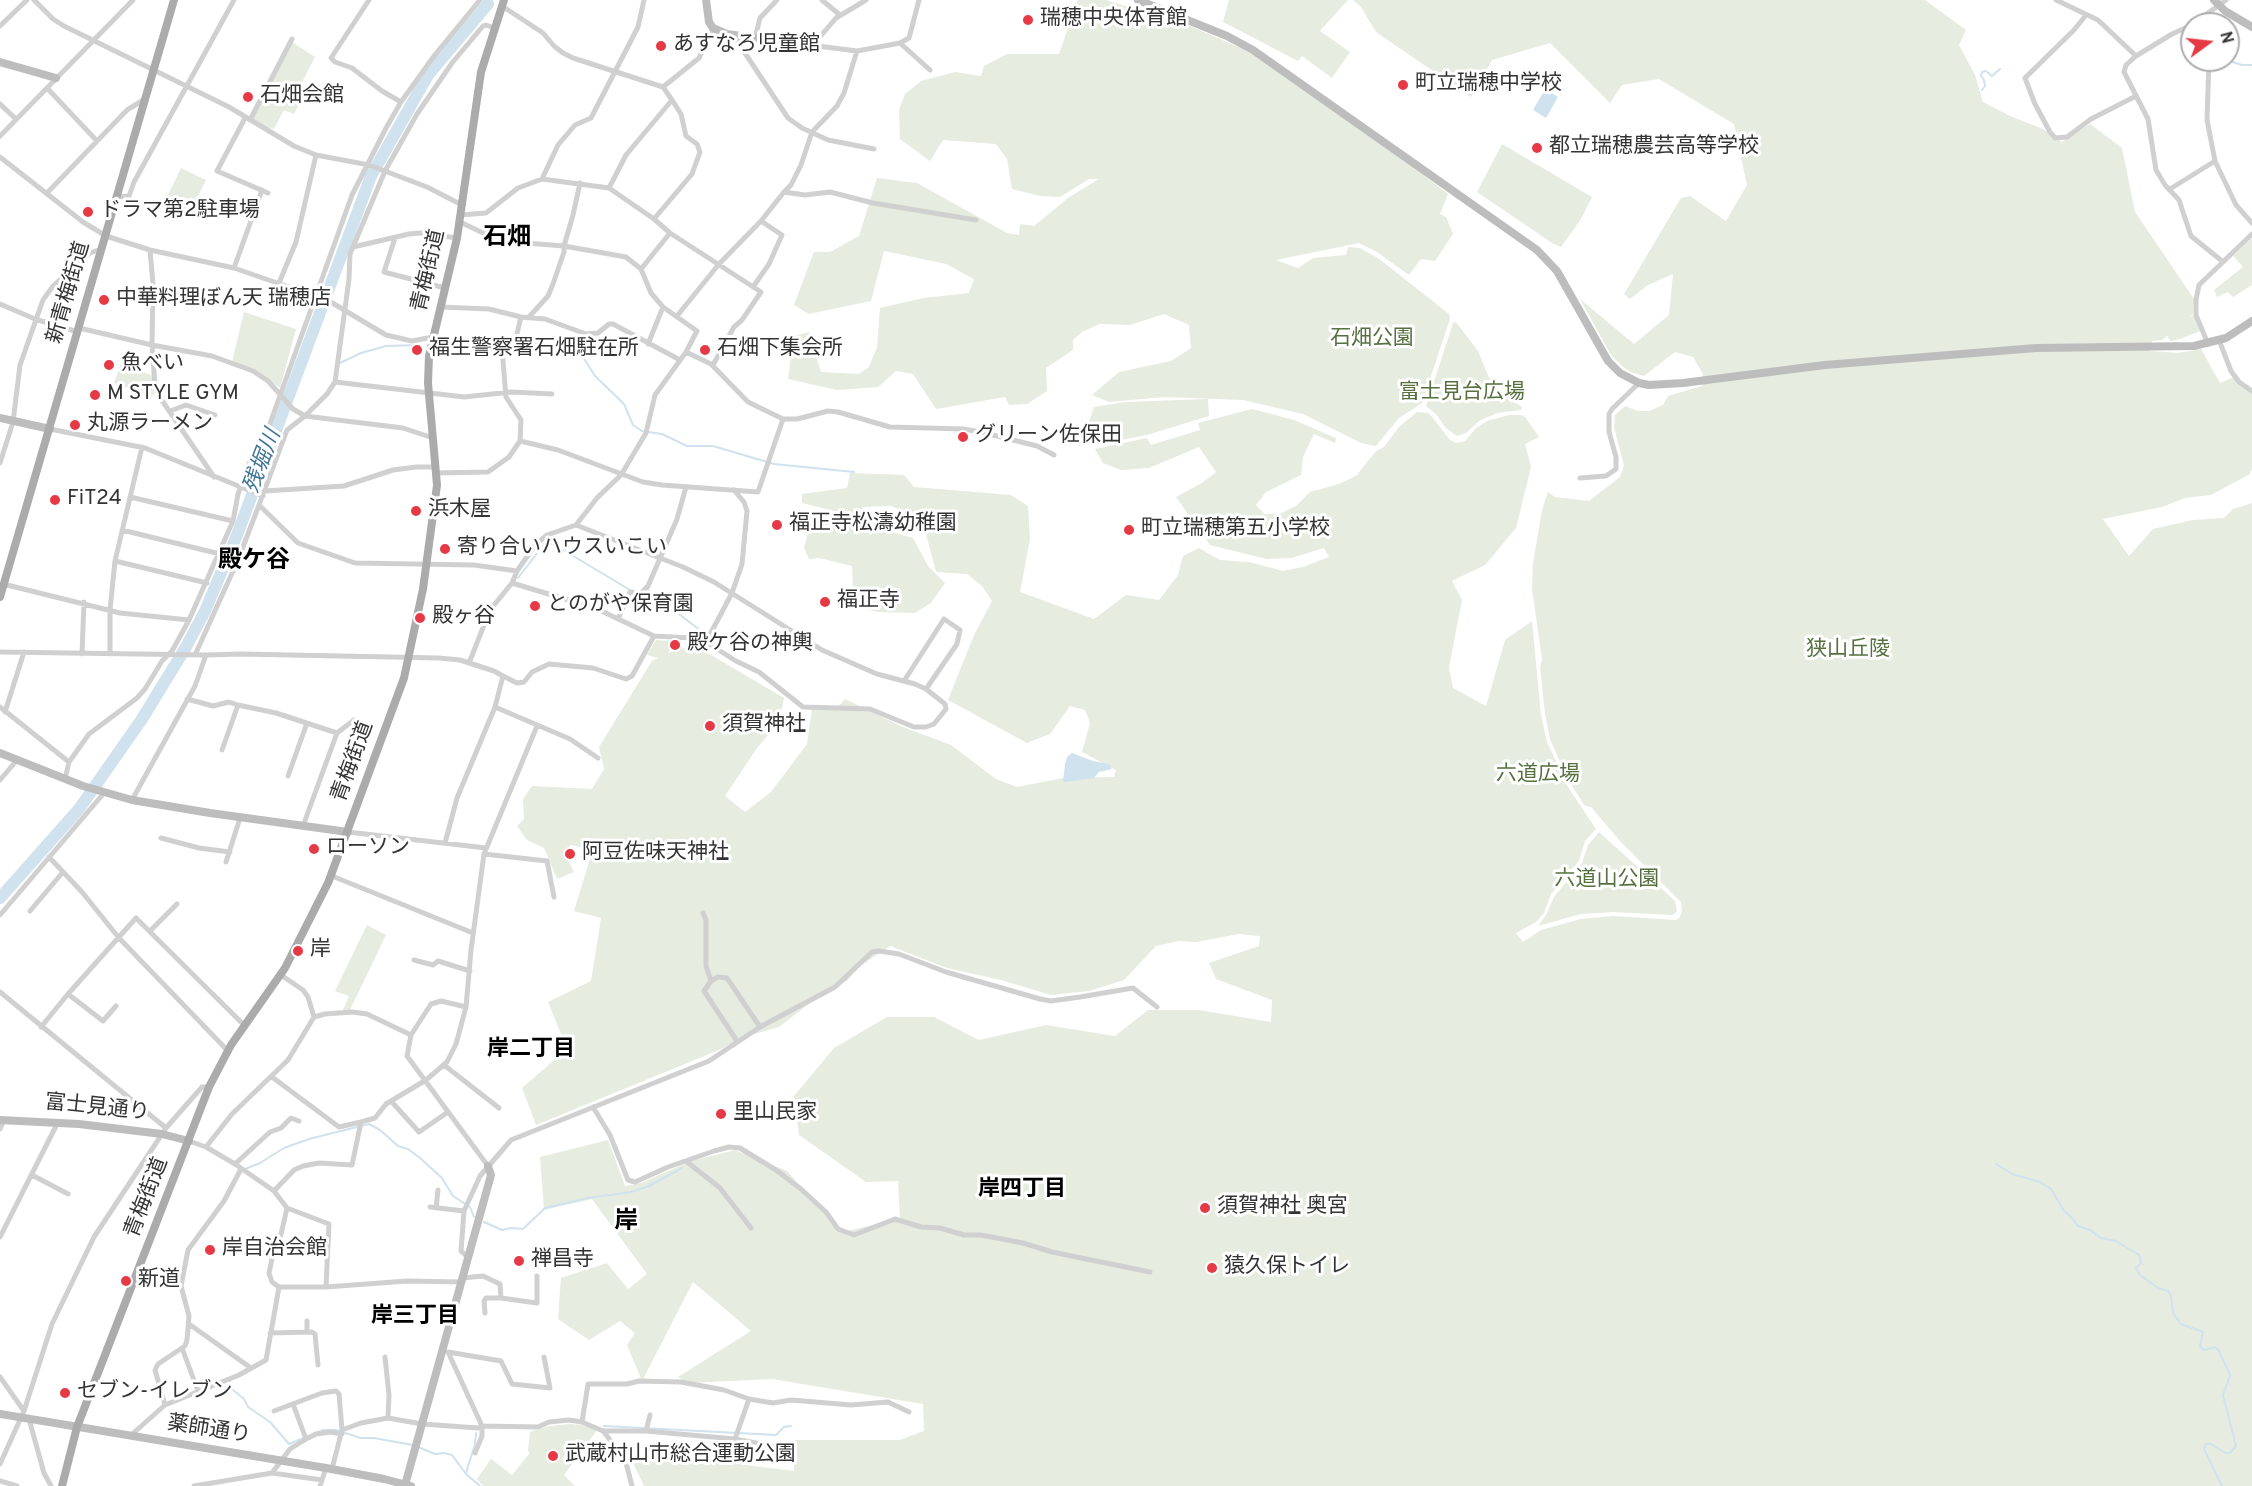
<!DOCTYPE html>
<meta charset="utf-8">
<style>
body{margin:0}
#map{position:relative;width:2252px;height:1486px;overflow:hidden;background:#fff;font-family:Overpass,sans-serif}
canvas{display:block}
.north{position:absolute;left:2180px;top:12px;width:60px;height:60px;box-sizing:border-box;background:#fff;border:2px solid #adadad;border-radius:50%;rotate:75deg;font-size:16px;font-weight:700;line-height:24px;text-align:center;color:#333}
.north::after{content:'';display:block;margin:auto;width:21px;height:27px;background:#e63946;clip-path:polygon(50% 0,100% 100%,50% 72%,0 100%)}
</style>
<div id="map">
<canvas width="2252" height="1486"></canvas>
<div class="north">N</div>
</div>
<script>
const ctx = document.querySelector('canvas').getContext('2d');
ctx.lineJoin = 'round';
function fillPath(path, color) { ctx.fillStyle = color; ctx.fill(path, 'evenodd'); }
const poly = rows => new Path2D(rows.map(r => 'M' + r).join(''));
function trace(path, color, width, dash) { ctx.strokeStyle = color; ctx.lineWidth = width; ctx.lineCap = dash ? 'butt' : 'round'; ctx.setLineDash(dash || []); ctx.stroke(path); }
function label(font, color, halo, rows, align = 'center') {
  ctx.font = font + ' Overpass,"Noto Sans JP",sans-serif'; ctx.lineWidth = 6; ctx.setLineDash([]); ctx.textBaseline = 'middle'; ctx.strokeStyle = halo; ctx.fillStyle = color; for (const [text, x, y, turn = 0] of rows) {
    ctx.save(); ctx.translate(x, y); ctx.rotate((+turn || 0) * Math.PI / 180); ctx.textAlign = isNaN(turn) ? turn : align; if (halo) ctx.strokeText(text, 0, 0); ctx.fillText(text, 0, 0); ctx.restore();
  }
}
const green = poly([
 [1078,0,1105,0,1163,17,1190,26,1243,49,1268,64,1365,131,1448,194,1440,214,1446,217,1453,234,1435,261,1421,259,1409,275,1377,252,1359,243,1276,260,1298,268,1313,258,1346,255,1348,247,1360,248,1378,258,1449,314,1450,319,1422,403,1399,418,1376,446,1361,443,1303,414,1243,400,1164,397,1109,402,1092,395,1119,372,1171,361,1191,348,1189,325,1164,314,1130,325,1100,324,1082,332,1073,340,1073,350,1046,368,1047,391,1027,404,1009,405,1005,397,936,409,913,374,896,371,878,387,837,390,788,379,791,357,790,337,809,332,821,372,859,374,869,367,877,347,880,308,923,298,969,293,974,279,946,264,884,251,871,301,809,314,794,305,814,252,830,252,859,236,877,178,917,183,1007,233,1019,235,1020,224,1034,226,1068,198,1099,179,1089,179,1060,197,1040,196,1012,189,1007,159,996,144,943,140,930,161,900,139,899,110,905,94,921,81,955,72,981,76,984,66,1007,54,1059,54],
 [1229,0,1348,0,1320,31,1350,52,1332,78,1302,56,1298,61,1223,22],
 [1353,0,1925,0,1966,30,1959,45,1975,75,1983,102,2010,116,2043,129,2062,142,2090,124,2122,148,2135,212,2194,299,2193,314,2189,317,2194,315,2200,331,2180,339,2171,341,2167,336,2162,340,2152,341,2149,351,2178,353,2201,349,2220,383,2234,377,2252,389,2252,469,2250,474,2211,495,2185,498,2162,507,2103,519,2129,556,2153,529,2193,520,2224,518,2233,509,2252,503,2252,1486,644,1486,627,1450,794,1471,794,1440,900,1440,924,1431,923,1404,772,1379,689,1383,678,1377,751,1331,693,1282,642,1381,627,1345,635,1333,620,1321,589,1340,558,1319,561,1278,607,1263,628,1289,647,1274,592,1199,544,1210,540,1157,608,1140,625,1186,641,1183,691,1161,735,1150,787,1171,838,1229,848,1231,900,1218,898,1181,866,1182,799,1135,794,1096,834,1048,887,1017,934,1017,979,1040,1046,1025,1115,1036,1148,1010,1199,1010,1271,1022,1272,1000,1216,979,1209,963,1259,946,1260,936,1239,934,1196,942,1179,941,1156,946,1124,980,1089,991,1051,995,1001,980,947,968,890,946,859,967,847,981,824,992,779,1027,744,1037,719,1050,536,1125,522,1088,567,1049,548,1002,591,981,601,918,574,911,593,849,570,845,567,858,574,872,557,879,544,848,527,840,517,826,524,819,523,799,532,786,592,789,604,769,599,747,652,661,658,658,647,655,656,640,670,641,669,653,679,648,706,652,784,698,779,722,757,748,725,796,745,812,771,792,807,744,812,708,836,709,845,699,903,727,951,745,996,779,1017,787,1063,778,1114,777,1116,770,1082,752,1090,723,1085,710,1070,706,1050,734,1027,743,948,700,974,635,992,601,982,586,967,574,936,572,922,519,891,506,862,507,870,520,802,503,802,494,847,488,850,473,904,475,914,487,1011,495,1028,506,1030,539,1020,592,1094,619,1126,595,1159,600,1178,575,1183,556,1199,548,1220,560,1249,562,1283,571,1303,567,1329,557,1324,548,1292,558,1267,559,1210,545,1176,497,1202,483,1216,472,1199,447,1149,468,1121,470,1103,463,1095,449,1147,438,1151,445,1200,430,1198,423,1252,409,1294,420,1336,438,1335,443,1314,434,1303,457,1301,475,1266,492,1256,505,1265,514,1279,514,1296,506,1310,492,1339,484,1356,476,1376,451,1384,447,1399,427,1417,412,1428,413,1432,417,1450,440,1457,443,1465,441,1476,428,1487,421,1509,415,1521,415,1525,417,1539,437,1525,444,1531,467,1516,528,1485,565,1452,581,1462,600,1449,667,1453,688,1486,706,1505,640,1532,621,1541,715,1547,742,1568,787,1596,829,1585,841,1579,861,1551,894,1544,913,1536,922,1516,933,1523,942,1541,930,1581,919,1613,916,1676,920,1680,917,1682,911,1681,902,1620,841,1591,807,1585,806,1567,778,1550,739,1545,714,1540,667,1542,659,1532,589,1533,563,1542,510,1548,492,1555,497,1589,501,1620,477,1624,466,1614,427,1615,415,1625,406,1638,411,1649,411,1663,405,1668,396,1702,386,1703,374,1693,357,1675,352,1644,376,1631,372,1623,367,1611,355,1580,299,1634,344,1669,315,1673,274,1648,285,1630,299,1624,294,1681,198,1690,196,1726,221,1747,185,1734,124,1659,79,1622,85,1610,103,1550,43,1492,60,1471,97,1376,32,1361,7],
 [292,42,315,57,296,94,302,98,294,114,284,110,274,129,263,126,252,119],
 [1502,144,1592,197,1581,219,1561,247,1552,243,1477,192],
 [181,168,206,180,189,215,164,203],
 [2252,238,2252,285,2233,297,2228,292,2217,297,2214,290,2243,267,2233,256],
 [244,312,296,329,280,388,269,380,232,362],
 [1456,322,1478,351,1489,378,1497,390,1522,407,1521,410,1497,413,1479,421,1466,433,1457,436,1446,428,1436,414,1426,406,1453,323],
 [121,363,151,375,156,392,152,396,114,383],
 [1208,399,1209,416,1147,435,1111,442,1100,442,1090,438,1087,427,1094,407,1125,402],
 [814,510,913,538,928,566,945,583,931,603,915,613,878,612,862,608,853,588,852,566,819,558,809,559,804,548],
 [1599,832,1675,901,1677,911,1673,915,1613,912,1581,914,1538,926,1546,915,1554,897,1582,863,1588,845],
 [367,925,386,935,349,1012,342,1012,349,996,335,991],
 [571,1424,582,1425,597,1430,564,1475,575,1486,483,1486,477,1479,491,1459,512,1475,530,1453,528,1451,530,1432,549,1426]
]);
const water = poly([
 [1545,89,1558,97,1546,118,1533,110],
 [1072,753,1093,761,1109,764,1112,769,1099,772,1094,778,1065,782,1063,781,1065,764,1067,757]
]);
const stream = poly([
 [2226,60,2242,65,2252,65],
 [1982,90,1985,86,1984,80,1981,76,1982,72,1986,71,1992,76,2000,69],
 [436,340,500,345],
 [519,343,539,343,566,353,583,357,595,376,624,404,633,425,642,431,662,434,687,446,713,446,774,464,854,472],
 [340,363,361,353,386,346,419,345],
 [518,578,545,543,555,545,630,590],
 [648,590,719,645],
 [1996,1164,2012,1174,2040,1182,2051,1189,2064,1211,2071,1217,2078,1226,2090,1230,2101,1238,2116,1241,2139,1255,2141,1263,2136,1268,2140,1275,2158,1288,2168,1291,2171,1296,2173,1313,2181,1324,2203,1332,2200,1346,2204,1350,2215,1347,2219,1351,2230,1375,2223,1395,2236,1446,2230,1453,2226,1453,2211,1444,2206,1444,2204,1449,2222,1486],
 [245,1169,260,1163,284,1148,309,1139,369,1124,380,1130,398,1146,408,1149,420,1158,442,1178,453,1196,470,1207,474,1217],
 [484,1222,502,1230,511,1228,523,1229,545,1208,588,1198,631,1192,649,1186,682,1168],
 [230,1381,233,1390,244,1399,248,1407,270,1422,289,1444,323,1430,336,1430,361,1438,374,1438,413,1445],
 [604,1426,776,1435,784,1427,791,1426],
 [418,1447,435,1454,444,1453,452,1455,466,1474,480,1486],
 [466,1473,475,1444,476,1433]
]);
const river = poly([
 [0,898,79,809,142,719,186,647,205,611,237,535,371,176,428,75,488,4]
]);
const street = poly([
 [34,0,53,19,64,26,229,107,294,146,316,155,369,165,427,187,462,205],
 [369,0,331,58,335,62,352,68,382,91,401,102],
 [777,0,760,18,755,38,857,51,900,43,909,38,919,0],
 [822,0,840,15],
 [2056,0,2098,20,2136,56],
 [502,6,543,33,554,46,563,53,573,58,663,87,672,100,681,114,686,136,697,144,700,152,692,174,654,219],
 [2086,15,2074,30,2025,78,2035,104,2050,132,2055,138,2067,137,2091,119,2136,96],
 [2193,24,2226,0],
 [2192,25,2172,34,2136,56,2126,65,2124,72,2148,119,2156,170,2165,185,2179,200,2191,236,2222,261],
 [0,26,27,0],
 [494,28,486,25,483,26,452,63,417,114,385,171,350,254,349,279,335,382,327,394,305,416,287,430,259,505,298,543,355,563,474,565,517,571],
 [733,35,788,118,802,128,828,140,874,149],
 [900,43,930,70],
 [813,45,836,18,866,0],
 [2209,60,2207,120,2215,161,2236,205,2252,223],
 [663,87,699,58,713,28],
 [47,88,97,141],
 [0,104,16,119],
 [245,118,217,171,268,193],
 [250,120,292,39],
 [0,136,133,0],
 [0,157,83,222,106,236,150,250,234,268,329,301,386,335,412,341,433,337],
 [542,179,558,145,575,125,591,118,638,27,644,0],
 [609,188,626,155,672,100],
 [2170,189,2215,161],
 [784,192,805,195,830,192,873,203,976,220],
 [47,193,127,110,145,99],
 [116,197,129,196,134,182,234,0],
 [461,215,486,213,518,188,542,179,609,188,654,219,670,233,761,292,742,320,734,327,713,365],
 [460,222,500,241,564,246,626,257,641,269,651,293,663,307,697,331,686,352,655,395,646,433,621,475,597,498,576,525,547,535,536,544,517,571,512,583,490,610,469,663],
 [395,238,384,272,445,288],
 [353,247,409,234,421,233,457,238],
 [150,250,153,284,152,345,155,386,161,399,214,477],
 [234,268,262,190],
 [641,269,670,233],
 [279,283,296,242,316,155],
 [753,287,769,264,782,235,761,221],
 [0,304,35,319,78,332],
 [440,307,489,309,521,317,545,319,586,334,598,333,609,324,613,324,680,360],
 [677,316,719,264,761,221,784,192,791,185,801,165,812,132,837,106,844,93,857,51],
 [529,317,548,296,553,284,564,252,564,246,573,215,580,183],
 [79,328,152,345,212,356,253,371,268,381,293,409,305,416,403,428,433,438],
 [2219,340,2231,371,2239,382,2252,391],
 [648,344,663,307],
 [2208,344,2196,315,2196,300,2199,285,2252,234],
 [686,352,711,364,748,402,783,419,797,419,828,411,838,412,890,427,963,429,981,432,1037,446,1054,455],
 [335,382,464,397,511,392,552,394],
 [170,411,186,405,215,415],
 [50,429,145,448,263,496],
 [520,441,558,450,643,482,662,485,758,492,783,419],
 [0,463,13,422,20,365,43,300,53,286,90,253,101,249],
 [436,473,488,472,509,457,520,441,521,420,506,397,502,349,505,347,514,346,521,317],
 [1580,478,1606,476,1616,469,1616,457,1609,432,1609,414,1612,409,1639,383],
 [265,491,344,486,393,470,416,467,436,467],
 [130,497,233,521],
 [122,530,220,554],
 [115,561,207,583],
 [512,583,595,608,654,636,692,638,706,642,736,661,759,672,803,707,870,709,914,727,926,727,934,724,946,709,945,704,926,689,915,684,877,674,822,650,714,582,683,567,576,525],
 [3,584,120,613,189,620],
 [618,619,630,592,641,593,648,586,677,519,686,487],
 [706,642,732,593,742,564,747,511,744,502,734,490],
 [0,652,206,655,241,654,439,658,460,660,494,671,503,676,495,707,457,798,445,843],
 [82,654,84,602],
 [110,654,110,610,115,561,142,447],
 [195,655,238,560,259,505],
 [503,676,517,683,524,682,532,672,549,664,593,668,626,679,632,676,654,636],
 [904,681,944,619,960,630,957,644,926,689],
 [187,699,213,706,229,702,238,705],
 [0,707,69,762],
 [495,707,570,739,598,758],
 [5,712,24,652],
 [337,733,354,720],
 [222,750,238,705,276,713,337,733,303,826],
 [288,776,307,723],
 [65,779,69,762,89,734,137,698,145,689,162,661,172,651,189,620,233,521,238,494,252,455,263,443,352,195,386,128,401,102,434,56,480,0],
 [0,780,17,760],
 [132,800,195,686,206,655],
 [348,832,486,848],
 [161,838,199,848,230,852],
 [484,854,547,861,554,897],
 [49,857,82,892,119,938,228,1051],
 [226,862,240,818],
 [332,876,473,933],
 [30,911,63,872],
 [703,913,706,920,706,966,711,981],
 [0,915,104,793],
 [150,931,177,904],
 [414,960,433,965,438,961,470,971],
 [281,975,303,990,308,997,314,1017],
 [0,992,166,1128],
 [68,994,103,1021,116,1006],
 [41,1027,68,994,136,918,245,1026],
 [411,1035,431,1004,441,1001,466,1007],
 [737,1041,704,991,711,981,718,977,727,978,760,1027],
 [444,1065,499,1108],
 [272,1077,339,1127,361,1122],
 [391,1101,419,1132,448,1112],
 [593,1107,610,1135,628,1180,635,1182,668,1167,714,1151,729,1147,740,1148,776,1170,801,1189,826,1212,838,1229,854,1235,895,1219,921,1227,940,1228,964,1235,981,1235,1023,1243,1052,1252,1150,1272],
 [0,1129,4,1120],
 [189,1141,206,1147,235,1164,274,1191,287,1208,329,1224,326,1287],
 [206,1147,232,1114,288,1060,314,1017,325,1014,352,1012,367,1014,411,1035,407,1056,488,1166],
 [686,1161,720,1188,751,1228],
 [235,1164,270,1132,281,1128,291,1118,299,1121],
 [32,1175,68,1194],
 [274,1191,294,1170,303,1166,319,1163,352,1165,361,1122,375,1118,386,1104,426,1080,447,1062,456,1044,466,1007,471,950,484,854,537,726],
 [430,1207,464,1211],
 [287,1208,279,1243,273,1254,269,1273,272,1282,279,1287,326,1287,407,1281,462,1282],
 [436,1208,438,1190],
 [0,1237,58,1122],
 [239,1248,273,1254],
 [469,1258,461,1251,464,1211,480,1176,511,1140,709,1061,760,1027,835,987,872,952,879,951,899,954,946,972,1040,999,1051,1001,1080,997,1133,988,1157,1007],
 [463,1278,483,1276,500,1284,501,1298,537,1303,537,1276],
 [485,1313,484,1301,486,1298,501,1298],
 [307,1321,307,1332],
 [189,1324,251,1368],
 [270,1333,312,1332,315,1334,318,1365],
 [182,1348,198,1391],
 [448,1352,501,1361,512,1384,550,1388,544,1357],
 [448,1352,482,1426,482,1436,475,1453],
 [385,1357,389,1395,388,1418],
 [0,1377,24,1411],
 [293,1404,306,1439],
 [165,1405,155,1370,158,1364,185,1346,187,1340,189,1316,181,1286,188,1250,224,1201,241,1169],
 [274,1411,322,1393,336,1391,339,1394,342,1430,332,1469],
 [29,1419,44,1473,51,1486],
 [582,1422,588,1384,627,1384,639,1381,681,1382,724,1390,749,1399,773,1403,791,1400,851,1405,888,1402,909,1412],
 [342,1430,361,1423,388,1418,422,1424,478,1428,482,1426,538,1427,549,1422,569,1420,582,1422,603,1431,646,1431,735,1439,782,1448],
 [603,1431,625,1459,632,1486],
 [646,1431,650,1415],
 [130,1436,165,1405,239,1375,266,1360,279,1287],
 [735,1439,749,1399],
 [0,1464,24,1411,52,1324,94,1237,166,1128,202,1087,209,1087],
 [272,1473,290,1449,306,1439,316,1434,330,1432,342,1434],
 [0,1481,17,1486],
 [194,1486,272,1473,322,1480],
 [320,1486,326,1468]
]);
const secondary = poly([
 [706,0,709,22,713,28,727,34,755,38],
 [1138,0,1227,36,1253,50,1537,250,1557,271,1608,361,1620,373,1639,383,1649,385,1683,383,1825,365,2036,348,2194,346,2226,338,2252,321],
 [2214,0,2225,11,2252,27],
 [0,62,56,78],
 [0,418,50,429],
 [0,753,83,786,132,800,210,813,348,832],
 [0,1120,79,1124,162,1134,189,1141],
 [0,1414,326,1468,384,1479,411,1486],
 [405,1485,491,1175,488,1166]
]);
const primary = poly([
 [0,597,174,0],
 [62,1486,77,1427,209,1087,231,1045,285,968,328,883,404,678,423,589,437,485,428,383,429,356,457,238,481,72,504,0]
]);
const markers = [
 [1028,20,6,"#e63946"],
 [661,46,6,"#e63946"],
 [1403,85,6,"#e63946"],
 [248,97,6,"#e63946"],
 [1537,148,6,"#e63946"],
 [88,212,6,"#e63946"],
 [104,300,6,"#e63946"],
 [417,350,6,"#e63946"],
 [705,350,6,"#e63946"],
 [109,365,6,"#e63946"],
 [95,395,6,"#e63946"],
 [75,425,6,"#e63946"],
 [963,437,6,"#e63946"],
 [55,500,6,"#e63946"],
 [416,511,6,"#e63946"],
 [777,525,6,"#e63946"],
 [1129,530,6,"#e63946"],
 [445,549,6,"#e63946"],
 [825,602,6,"#e63946"],
 [535,606,6,"#e63946"],
 [420,618,6,"#e63946"],
 [675,645,6,"#e63946"],
 [710,726,6,"#e63946"],
 [314,849,6,"#e63946"],
 [570,854,6,"#e63946"],
 [298,951,6,"#e63946"],
 [721,1114,6,"#e63946"],
 [1205,1208,6,"#e63946"],
 [210,1250,6,"#e63946"],
 [519,1261,6,"#e63946"],
 [1212,1268,6,"#e63946"],
 [126,1281,6,"#e63946"],
 [65,1393,6,"#e63946"],
 [553,1456,6,"#e63946"]
];
const poiNames = [
 ["瑞穂中央体育館",1040,20],
 ["あすなろ児童館",673,46],
 ["町立瑞穂中学校",1415,85],
 ["石畑会館",260,97],
 ["都立瑞穂農芸高等学校",1549,148],
 ["ドラマ第2駐車場",100,212],
 ["中華料理ぼん天 瑞穂店",116,300],
 ["福生警察署石畑駐在所",429,350],
 ["石畑下集会所",717,350],
 ["魚べい",121,365],
 ["M STYLE GYM",107,395],
 ["丸源ラーメン",87,425],
 ["グリーン佐保田",975,437],
 ["FiT24",67,500],
 ["浜木屋",428,511],
 ["福正寺松濤幼稚園",789,525],
 ["町立瑞穂第五小学校",1141,530],
 ["寄り合いハウスいこい",457,549],
 ["福正寺",837,602],
 ["とのがや保育園",547,606],
 ["殿ヶ谷",432,618],
 ["殿ケ谷の神輿",687,645],
 ["須賀神社",722,726],
 ["ローソン",326,849],
 ["阿豆佐味天神社",582,854],
 ["岸",310,951],
 ["里山民家",733,1114],
 ["須賀神社 奥宮",1217,1208],
 ["岸自治会館",222,1250],
 ["禅昌寺",531,1261],
 ["猿久保トイレ",1224,1268],
 ["新道",138,1281],
 ["セブン-イレブン",77,1393],
 ["武蔵村山市総合運動公園",565,1456]
];
const streetNames = [
 ["青梅街道",430,271,-77],
 ["新青梅街道",70,293,-74],
 ["青梅街道",354,762,-70],
 ["富士見通り",97,1109,6],
 ["青梅街道",148,1198,-69],
 ["薬師通り",209,1431,9]
];
const parkNames = [
 ["石畑公園",1372,340],
 ["富士見台広場",1462,394],
 ["狭山丘陵",1848,651],
 ["六道広場",1538,776],
 ["六道山公園",1607,881]
];
const waterNames = [
 ["残堀川",264,462,-69]
];
const neighbourhoodNames = [
 ["岸二丁目",531,1051],
 ["岸四丁目",1022,1191],
 ["岸三丁目",415,1318]
];
const quarterNames = [
 ["石畑",507,239],
 ["殿ケ谷",254,562],
 ["岸",626,1223]
];
fillPath(green, '#e6ecdf');
fillPath(water, '#cfe2ee');
trace(stream, '#cfe2ee', 2);
trace(river, '#cfe2ee', 12);
trace(street, '#d0d0d0', 5);
trace(secondary, '#bdbdbd', 8);
trace(primary, '#ababab', 8);
for (const [x, y, r, color] of markers) { const dot = new Path2D(); dot.arc(x, y, r, 0, 2 * Math.PI); ctx.fillStyle = color; ctx.fill(dot); trace(dot, '#fff', 2); }
label('21px', '#333', '#fff', poiNames, 'left');
label('21px', '#333', '#fff', streetNames);
label('21px', '#56703f', '#fff', parkNames);
label('italic 22px', '#3f7597', '#fff', waterNames);
label('bold 22px', '#000', '#fff', neighbourhoodNames);
label('bold 24px', '#000', '#fff', quarterNames);
</script>
